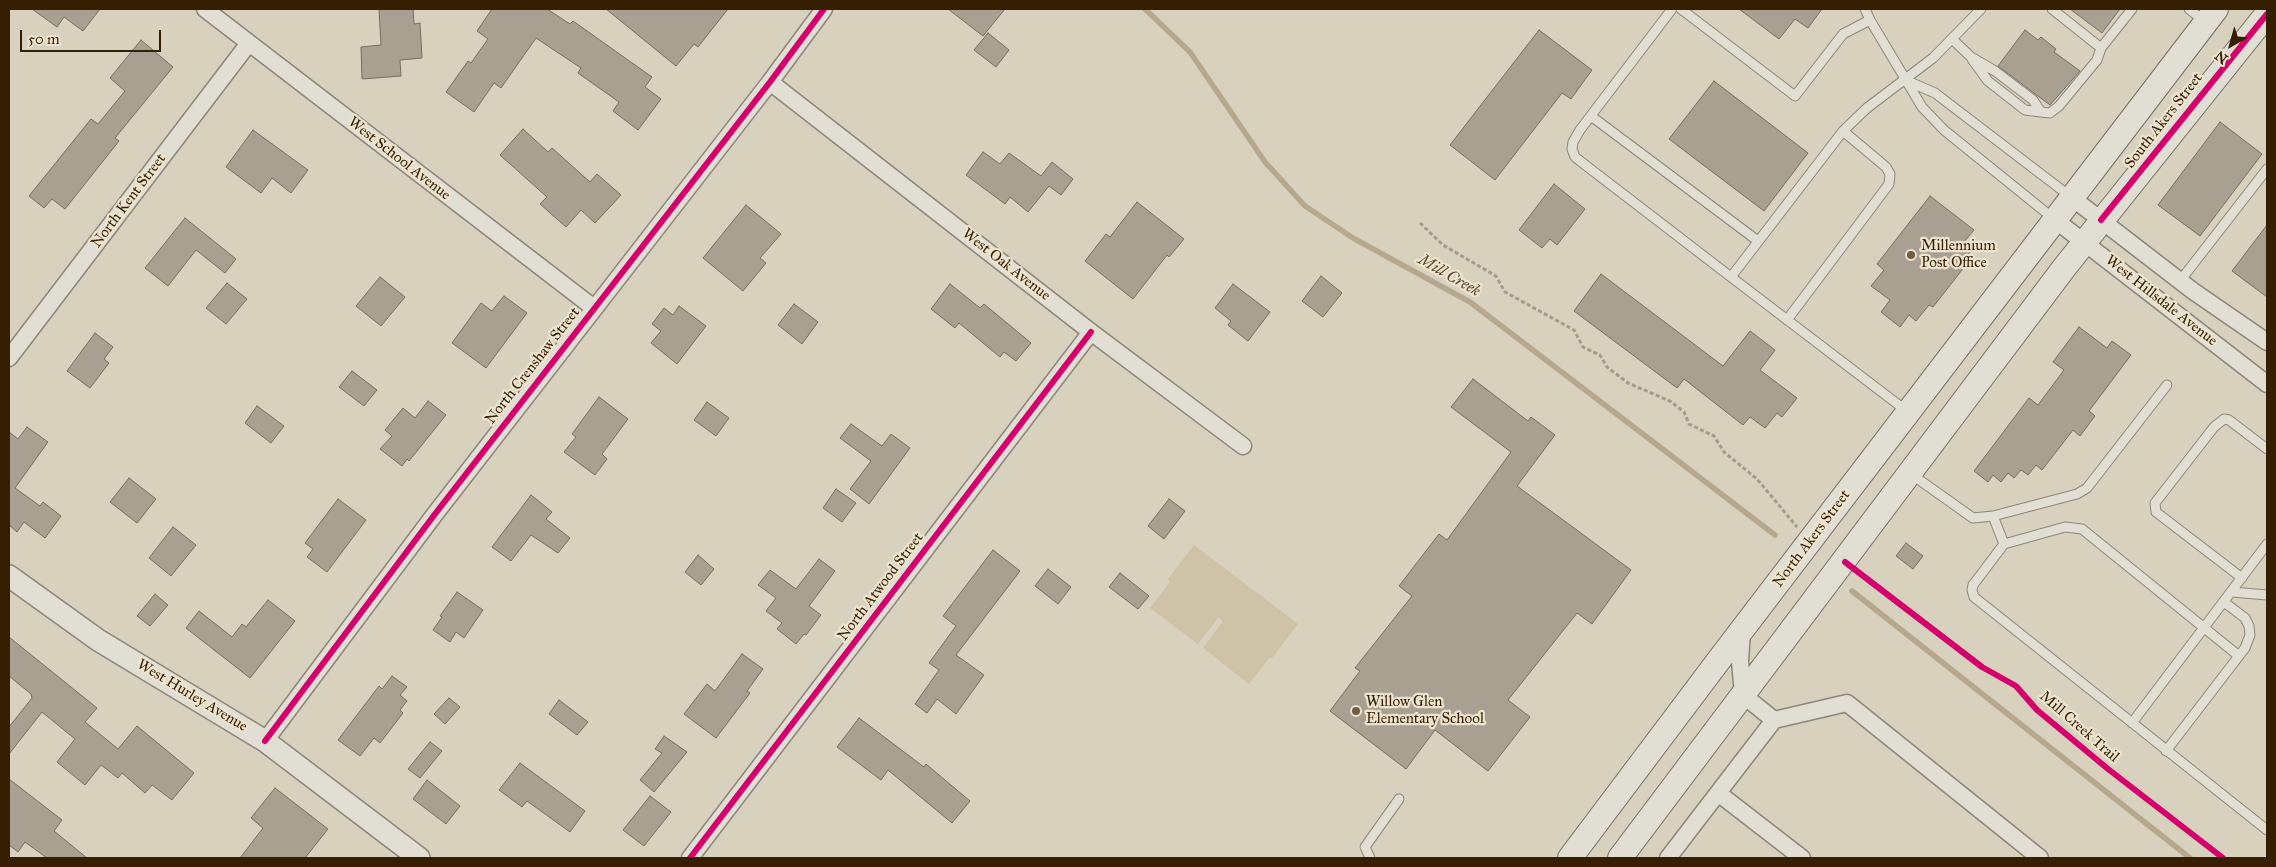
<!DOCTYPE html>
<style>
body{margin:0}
#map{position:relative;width:2276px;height:867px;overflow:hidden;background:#d8d1be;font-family:"IM FELL Great Primer",serif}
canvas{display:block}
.frame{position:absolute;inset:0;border:10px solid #361e00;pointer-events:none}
.north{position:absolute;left:2206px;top:20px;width:50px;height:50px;-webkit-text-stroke:4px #ede4ce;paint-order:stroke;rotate:218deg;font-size:14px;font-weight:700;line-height:20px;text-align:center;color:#361e00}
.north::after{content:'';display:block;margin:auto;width:18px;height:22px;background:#361e00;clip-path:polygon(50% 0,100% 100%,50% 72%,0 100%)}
.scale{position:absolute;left:20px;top:30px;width:141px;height:22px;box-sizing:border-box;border:2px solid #361e00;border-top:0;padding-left:6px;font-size:15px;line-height:18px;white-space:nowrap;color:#361e00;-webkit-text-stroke:4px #ede4ce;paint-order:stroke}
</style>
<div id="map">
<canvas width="2276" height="867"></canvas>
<div class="frame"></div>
<div class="north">N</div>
<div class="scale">50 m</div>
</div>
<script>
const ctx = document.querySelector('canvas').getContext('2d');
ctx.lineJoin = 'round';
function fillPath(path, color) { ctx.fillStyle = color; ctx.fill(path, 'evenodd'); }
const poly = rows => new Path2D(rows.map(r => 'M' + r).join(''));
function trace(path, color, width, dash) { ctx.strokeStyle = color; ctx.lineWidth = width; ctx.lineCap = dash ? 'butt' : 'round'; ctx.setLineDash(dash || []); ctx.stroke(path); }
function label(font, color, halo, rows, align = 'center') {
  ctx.font = font + ' "IM FELL Great Primer",serif'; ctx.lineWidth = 4.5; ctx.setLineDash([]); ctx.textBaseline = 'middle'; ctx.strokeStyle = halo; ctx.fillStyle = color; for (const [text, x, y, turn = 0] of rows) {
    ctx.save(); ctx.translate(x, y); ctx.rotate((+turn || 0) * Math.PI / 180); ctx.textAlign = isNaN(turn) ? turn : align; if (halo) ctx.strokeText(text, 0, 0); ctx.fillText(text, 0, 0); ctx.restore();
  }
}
const green = poly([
 [1194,545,1298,624,1272,658,1270,657,1249,684,1203,648,1223,621,1218,618,1198,644,1150,608,1170,582,1168,579]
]);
const stream = poly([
 [1145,9,1190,52,1265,162,1305,206,1353,238,1470,302,1775,535],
 [1852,591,2190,858]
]);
const building = poly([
 [32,9,100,9,83,31,64,17,57,27,32,9],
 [379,9,413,9,414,24,420,23,422,58,400,60,401,76,362,79,361,47,381,45,379,9],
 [492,9,547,9,570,24,573,21,652,77,645,87,661,99,638,130,613,111,619,102,578,73,581,68,536,38,501,88,494,83,474,112,446,92,468,61,471,63,488,39,477,31,492,9],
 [606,9,728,9,698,47,694,44,676,66,606,9],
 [948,9,1005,9,983,36,948,9],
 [1739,9,1822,9,1808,28,1795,19,1779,39,1739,9],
 [2070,9,2120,9,2102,33,2070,9],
 [1539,30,1592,70,1571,99,1562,93,1495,180,1450,145,1539,30],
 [2025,30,2038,40,2041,37,2056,49,2054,52,2080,71,2050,105,1998,66,2025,30],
 [988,33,1009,50,996,67,974,50,988,33],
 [141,40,173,67,115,138,119,141,65,209,52,199,44,208,29,196,91,119,98,124,125,91,110,78,141,40],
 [1714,81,1808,153,1764,211,1669,139,1714,81],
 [2220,122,2262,154,2200,236,2158,205,2220,122],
 [523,129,548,152,552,148,590,182,597,174,621,195,595,223,581,210,566,227,540,204,547,197,500,155,523,129],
 [253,130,308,170,291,193,272,178,261,193,226,167,253,130],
 [983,152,1000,164,1009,153,1041,176,1052,162,1073,179,1061,195,1049,186,1028,212,1010,197,1005,204,966,175,983,152],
 [1554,184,1585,209,1557,245,1550,239,1542,248,1519,230,1554,184],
 [1930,196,1974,230,1964,242,1973,249,1965,258,1969,261,1933,307,1929,305,1916,321,1909,315,1900,327,1881,312,1890,300,1871,286,1884,270,1877,264,1930,196],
 [1137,202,1184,239,1169,257,1167,255,1133,299,1085,261,1106,234,1110,237,1137,202],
 [746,205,781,234,760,258,766,263,743,291,703,258,746,205],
 [185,218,236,259,225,273,196,250,168,286,145,268,185,218],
 [2267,225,2267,297,2232,271,2267,225],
 [1601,274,1723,366,1750,331,1775,350,1760,370,1797,398,1782,417,1777,413,1765,428,1750,417,1743,425,1684,379,1677,388,1574,311,1601,274],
 [1321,276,1342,293,1323,317,1302,301,1321,276],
 [380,277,405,297,381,326,356,306,380,277],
 [227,283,247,299,226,324,206,308,227,283],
 [950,284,980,308,984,304,1031,343,1016,361,1004,352,1000,357,959,323,955,328,931,309,950,284],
 [1233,284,1270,312,1248,341,1228,325,1231,321,1215,308,1233,284],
 [504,296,527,313,486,368,452,343,481,303,492,311,504,296],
 [794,304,818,322,802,344,778,325,794,304],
 [679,306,706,326,677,364,651,343,661,331,652,324,664,308,673,315,679,306],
 [2079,327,2107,348,2112,341,2131,355,2089,411,2095,416,2080,436,2073,430,2042,470,2036,465,2028,475,2021,470,2014,478,2008,473,2001,482,1993,475,1988,482,1974,471,2029,398,2038,405,2064,370,2053,362,2079,327],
 [95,333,113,347,104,359,109,363,90,388,67,371,95,333],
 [352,371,377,390,364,406,339,387,352,371],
 [1473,379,1528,421,1531,417,1555,435,1517,486,1631,570,1592,624,1577,613,1508,700,1530,717,1488,771,1435,730,1406,769,1330,711,1360,671,1355,668,1412,596,1399,586,1439,534,1447,540,1511,452,1451,407,1473,379],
 [599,397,628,419,602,454,607,459,595,475,564,452,576,437,572,434,599,397],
 [428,401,446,415,409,461,407,459,402,466,380,449,392,436,385,430,403,408,415,418,428,401],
 [707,402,729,418,716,436,694,420,707,402],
 [257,406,284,426,271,443,245,423,257,406],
 [851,424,882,446,891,434,910,448,869,504,850,489,871,461,840,438,851,424],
 [27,427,48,442,15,488,40,506,43,502,61,516,45,538,24,522,17,532,9,525,9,432,18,439,27,427],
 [129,478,156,499,137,523,110,502,129,478],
 [836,489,856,503,842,522,823,508,836,489],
 [531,495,552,512,546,519,570,538,558,553,531,535,511,561,492,547,531,495],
 [338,499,366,520,327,572,307,557,313,549,305,543,338,499],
 [1169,499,1185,511,1164,539,1148,526,1169,499],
 [173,527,196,545,171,576,149,558,173,527],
 [1906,543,1923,556,1913,569,1896,556,1906,543],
 [993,550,1020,571,956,655,984,675,956,714,937,699,927,713,915,704,939,670,929,663,956,626,943,616,993,550],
 [698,555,714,569,701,585,685,572,698,555],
 [819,559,835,571,809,606,821,615,806,635,804,634,796,644,777,629,782,623,766,611,776,598,758,585,770,570,796,589,819,559],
 [1048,569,1071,587,1058,604,1035,586,1048,569],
 [1120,573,1149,596,1138,609,1109,587,1120,573],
 [457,592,483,610,464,638,456,632,450,642,433,630,442,617,440,616,457,592],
 [155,594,168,605,150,626,137,616,155,594],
 [268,600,295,621,250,678,186,628,199,611,232,637,242,624,246,627,268,600],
 [9,637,97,708,85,722,118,749,137,726,194,773,172,800,152,785,145,793,122,773,118,778,101,765,85,785,57,762,75,739,42,712,9,754,9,727,32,698,31,694,9,676,9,637],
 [742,654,763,669,747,691,750,693,716,738,684,714,707,684,715,691,742,654],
 [392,676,407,687,400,695,407,701,400,710,403,713,380,743,374,738,360,756,338,740,379,686,382,689,392,676],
 [449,698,460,707,445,724,434,714,449,698],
 [559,700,588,722,577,735,549,714,559,700],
 [859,718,924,767,926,764,970,801,952,823,888,770,881,780,837,747,859,718],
 [664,736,687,752,654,792,640,780,662,753,655,749,664,736],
 [430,742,442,751,420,778,408,769,430,742],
 [520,763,585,811,570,832,527,801,522,807,499,790,520,763],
 [9,779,62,820,54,831,87,858,47,858,25,842,18,852,9,845,9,779],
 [427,780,460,806,446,824,413,799,427,780],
 [275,788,328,829,305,858,240,858,263,828,251,818,275,788],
 [650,796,671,812,644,846,623,830,650,796]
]);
const path = poly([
 [1420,223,1443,245,1496,276,1505,292,1574,330,1583,347,1600,355,1607,367,1628,383,1670,401,1684,412,1689,424,1714,436,1724,452,1757,479,1797,527]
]);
const service = poly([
 [1672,9,1580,130,1573,142,1572,149,1575,157,1584,164,1731,277,1843,131,1867,108,1933,58,1981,9],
 [1681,9,1795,96,1843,34,1870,20,1865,9],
 [2052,9,2101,48,2132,9],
 [2189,9,2204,21],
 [1870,20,1922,107,1944,130,2054,219],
 [1952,39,1971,57,1995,71,2033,100,2041,112,2050,113,2059,106,2097,60,2101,48],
 [1972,59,1988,81,2025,110,2041,112],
 [1905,80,1935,93,2071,197],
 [1591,116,1758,241],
 [1731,277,1908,412],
 [2180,281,2267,169],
 [1787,320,1889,184,1890,174,1886,167,1843,131],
 [1911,474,1973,518,1993,516,2004,544,1973,585,1972,590,1974,597,2267,830],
 [1993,516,2077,494,2087,488,2167,385],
 [2004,544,2065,527,2082,529,2239,656],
 [2242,578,2156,512,2155,503,2214,427,2224,419,2229,420,2267,449],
 [2232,592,2267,595],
 [2132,723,2267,544],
 [2166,751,2245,648,2250,635,2249,626,2245,618,2224,602],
 [1370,858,1365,847,1399,799]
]);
const minor = poly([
 [205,9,594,308],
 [770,82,1091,332,1243,446],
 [2071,197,2193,291,2267,342],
 [2054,219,2267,384],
 [9,358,249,43],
 [1742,630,1740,661,1743,695,1774,720],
 [265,741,435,514,770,82,824,9],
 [1718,793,1802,858],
 [690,858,1091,332],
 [1668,858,1774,720,1847,703,2040,858]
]);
const tertiary = poly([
 [9,576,98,640,265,741,419,858]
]);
const secondary = poly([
 [1570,858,1722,656,2216,9],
 [1620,858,2064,268,2267,14]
]);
const cycleway = poly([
 [2101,220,2267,14],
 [1845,562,1982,667,2016,686,2037,710,2108,769,2223,858],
 [265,741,435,514,770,82,824,9],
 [690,858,1091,332]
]);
const markers = [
 [1911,255,5,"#6f5d42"],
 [1356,711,5,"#6f5d42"]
];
const streetNames = [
 ["South Akers Street",2164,121,-52],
 ["West School Avenue",399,159,38],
 ["North Kent Street",129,201,-53],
 ["West Oak Avenue",1006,265,38],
 ["West Hillsdale Avenue",2161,301,38],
 ["North Crenshaw Street",533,366,-52],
 ["North Akers Street",1812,539,-53],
 ["North Atwood Street",881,587,-53],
 ["West Hurley Avenue",192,696,31],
 ["Mill Creek Trail",2079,727,41]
];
const poiNames = [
 ["Millennium",1921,246],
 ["Post Office",1921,263],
 ["Willow Glen",1366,702],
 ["Elementary School",1366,719]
];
const waterNames = [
 ["Mill Creek",1449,276,30]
];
fillPath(green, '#cec2a7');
trace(stream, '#b6a88c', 5.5);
fillPath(building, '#a8a192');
trace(building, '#756d5f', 1);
trace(service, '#8d8678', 11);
trace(minor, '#8d8678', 19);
trace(tertiary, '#8d8678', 24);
trace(secondary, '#756d5f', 26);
trace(path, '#a19b91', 3, [4, 2.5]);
trace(service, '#e1ded4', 9);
trace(minor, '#e1ded4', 16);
trace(tertiary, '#e1ded4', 21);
trace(secondary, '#e1ded4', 24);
trace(cycleway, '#d6006c', 6);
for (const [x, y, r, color] of markers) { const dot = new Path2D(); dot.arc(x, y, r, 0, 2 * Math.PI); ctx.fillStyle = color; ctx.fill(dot); trace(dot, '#ede4ce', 2); }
label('15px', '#361e00', '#ede4ce', streetNames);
label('15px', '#361e00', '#ede4ce', poiNames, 'left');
label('italic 16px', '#5e482a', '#ede4ce', waterNames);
</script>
